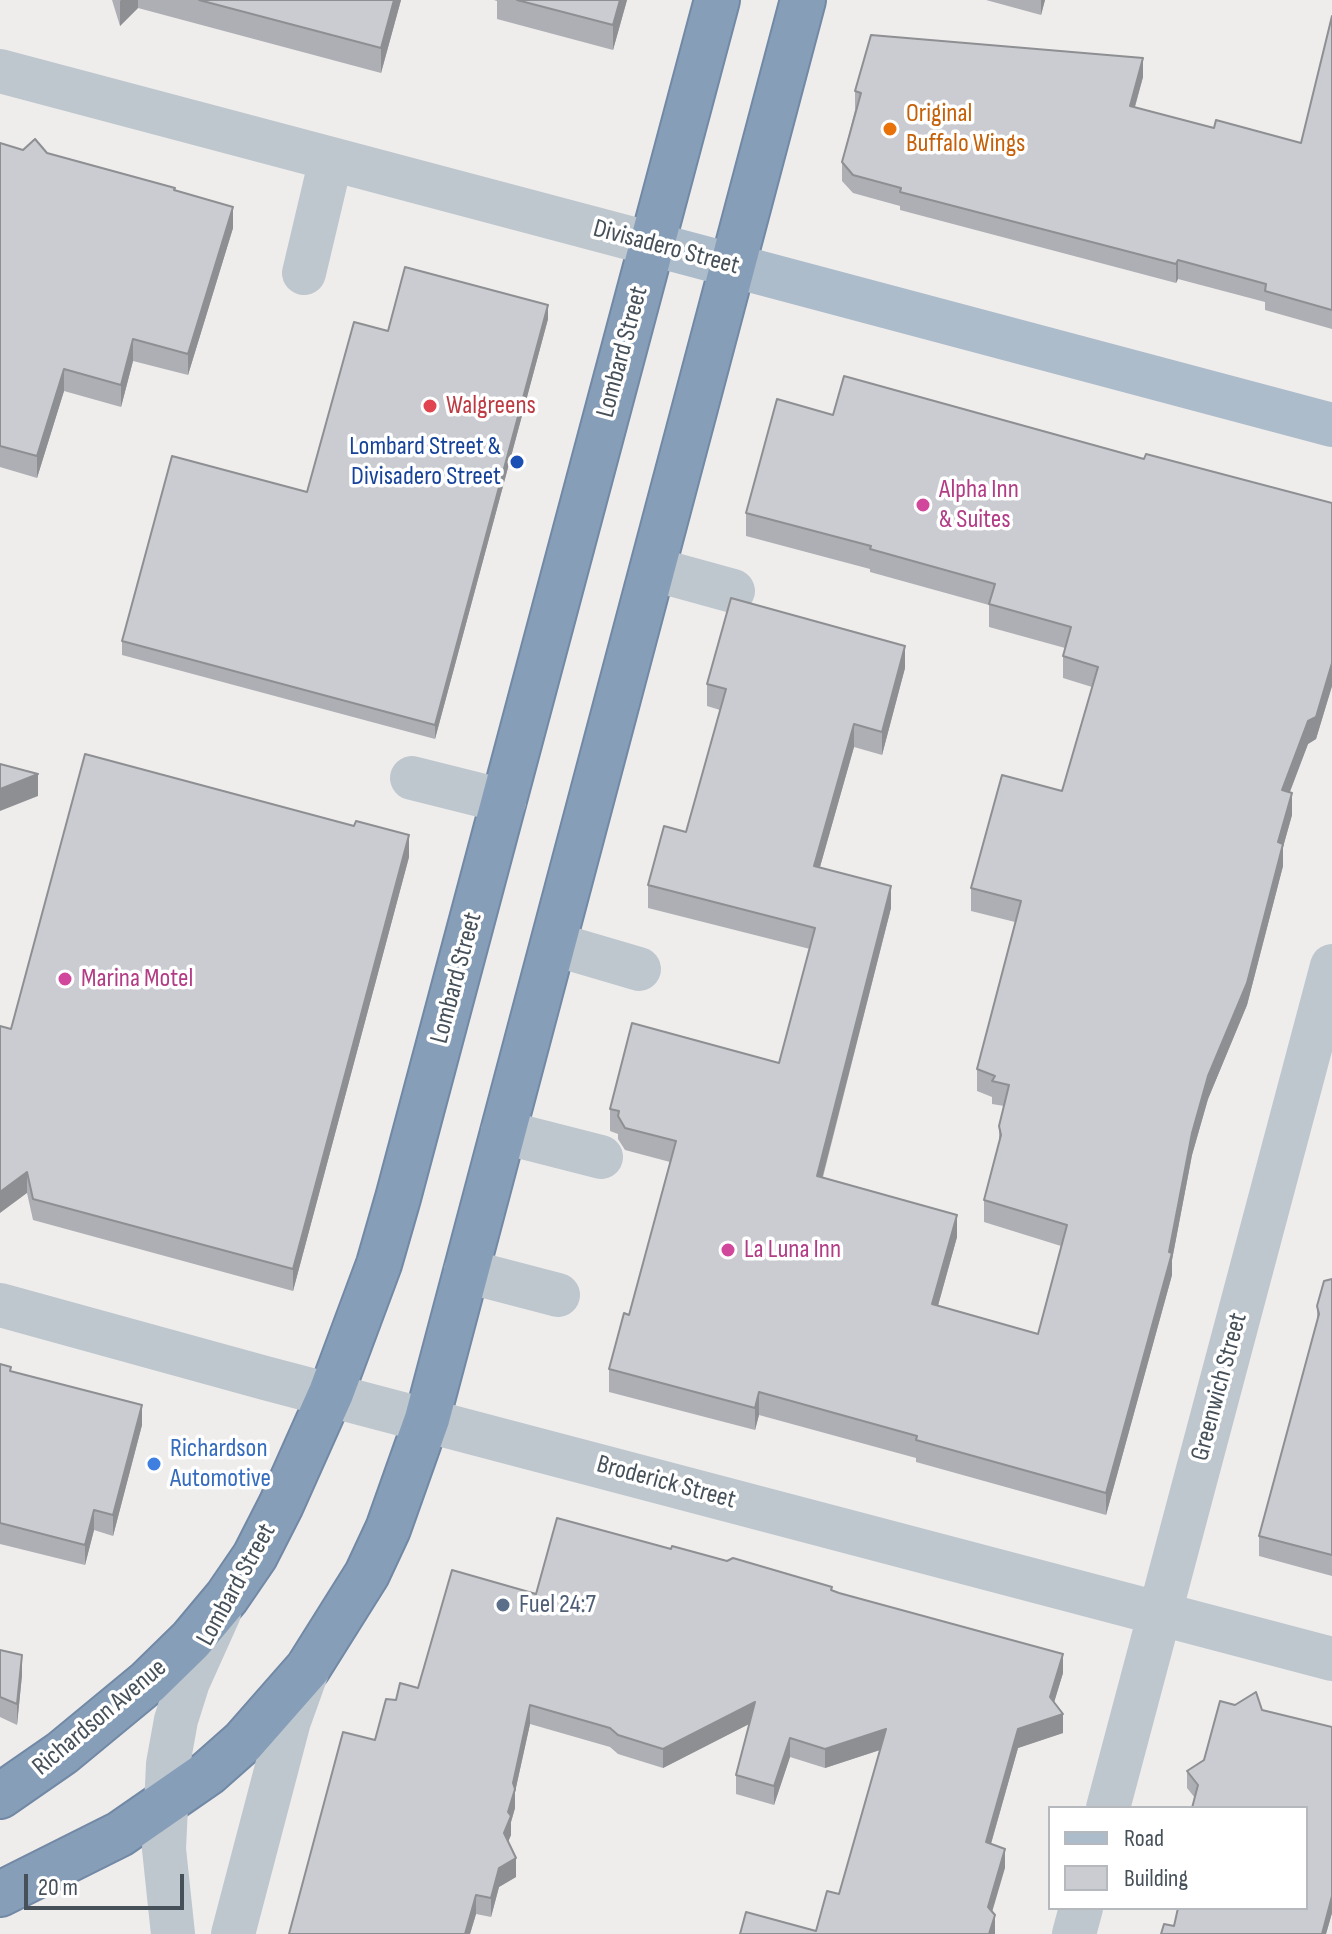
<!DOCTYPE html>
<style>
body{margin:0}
#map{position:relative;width:1332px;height:1934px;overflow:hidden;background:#efedec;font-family:"Sofia Sans Condensed",sans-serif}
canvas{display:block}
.legend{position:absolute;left:1048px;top:1806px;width:260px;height:104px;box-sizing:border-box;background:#fff;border:2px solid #b5b9bd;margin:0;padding:10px 14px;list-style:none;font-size:24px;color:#465059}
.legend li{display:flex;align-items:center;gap:16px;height:40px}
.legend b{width:40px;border:2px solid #b5b9bd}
.scale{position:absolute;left:24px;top:1874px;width:160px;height:36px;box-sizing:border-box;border:4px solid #465059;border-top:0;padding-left:10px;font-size:24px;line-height:28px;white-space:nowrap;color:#465059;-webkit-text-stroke:6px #fff;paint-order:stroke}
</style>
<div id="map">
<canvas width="1332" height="1934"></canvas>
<ul class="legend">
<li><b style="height:10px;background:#adbcca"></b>Road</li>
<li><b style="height:22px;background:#caccd1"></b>Building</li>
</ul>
<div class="scale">20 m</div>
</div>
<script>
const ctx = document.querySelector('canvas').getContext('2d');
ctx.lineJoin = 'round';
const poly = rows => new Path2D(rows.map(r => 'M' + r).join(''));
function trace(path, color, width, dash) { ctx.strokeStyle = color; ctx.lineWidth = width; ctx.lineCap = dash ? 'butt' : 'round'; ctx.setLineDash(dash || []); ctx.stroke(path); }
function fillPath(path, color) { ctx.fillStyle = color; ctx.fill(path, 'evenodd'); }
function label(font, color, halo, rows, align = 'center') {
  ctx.font = font + ' "Sofia Sans Condensed",sans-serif'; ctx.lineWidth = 7; ctx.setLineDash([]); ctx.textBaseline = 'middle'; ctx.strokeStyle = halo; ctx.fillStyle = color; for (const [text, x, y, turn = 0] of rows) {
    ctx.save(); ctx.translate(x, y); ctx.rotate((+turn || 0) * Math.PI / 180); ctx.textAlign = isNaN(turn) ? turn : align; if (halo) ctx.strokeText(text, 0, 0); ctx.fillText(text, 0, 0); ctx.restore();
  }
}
const minor = poly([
 [0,71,652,244],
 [304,273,331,159],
 [653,569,733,591],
 [412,778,504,801],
 [554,944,639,969],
 [503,1132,601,1157],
 [466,1271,558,1295],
 [0,1305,265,1378,1332,1659],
 [1108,1808,1332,966],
 [173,1934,164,1849,168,1764,176,1720,188,1682,219,1613],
 [233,1934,289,1721,308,1668],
 [1074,1934,1081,1908]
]);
const major = poly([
 [652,244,1332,425]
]);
const highway = poly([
 [0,1796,62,1753,148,1682,191,1640,227,1597,255,1556,281,1505,331,1393,379,1264,398,1198,717,0],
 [0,1894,120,1834,208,1773,243,1742,308,1668,367,1574,388,1529,427,1419,803,0]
]);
const wall = poly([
 [112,0,401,0,381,73,138,8,120,26],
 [494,0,627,0,613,50,497,19,497,1],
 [986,0,1045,0,1041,15],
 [1332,16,1332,329,1265,310,1265,302,1178,279,1176,283,900,210,900,206,853,193,842,181,842,162,855,110,855,91,1143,77,1135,107,1214,128,1301,143],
 [0,143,23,150,47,153,175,191,233,228,188,375,133,361,121,407,64,391,37,478,0,467],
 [548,319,435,739,122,655,122,641,307,492,388,331],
 [833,415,1144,459,1332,503,1332,686,1316,739,1308,744,1290,792,1292,815,1283,847,1283,866,1247,1005,1208,1099,1192,1155,1172,1260,1172,1275,1106,1515,916,1462,916,1458,759,1415,755,1430,609,1392,609,1369,629,1315,670,1162,625,1150,618,1139,618,1134,610,1131,610,1109,779,1063,810,949,648,908,648,885,686,832,720,710,707,706,707,684,905,668,882,755,854,747,820,867,891,908,823,1177,957,1237,938,1306,1038,1334,1061,1246,984,1222,984,1200,999,1146,999,1126,1004,1106,992,1104,992,1097,977,1091,977,1069,1015,922,971,911,971,888,1062,791,1092,687,1063,678,1063,656,1065,648,989,627,989,605,870,572,870,569,746,536,746,513],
 [409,857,293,1291,33,1220,27,1193,11,1029],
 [1332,1279,1332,1576,1259,1556,1259,1536,1317,1322,1317,1306],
 [0,1364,11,1372,142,1425,113,1536,94,1530,85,1565,0,1544],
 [671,1549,832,1590,1063,1673,1054,1702,1063,1733,1018,1748,991,1844,1005,1868,816,1931,839,1894,880,1750,825,1768,790,1757,774,1805,736,1794,736,1775,749,1724,663,1768,618,1754,610,1747,530,1724,515,1792,515,1808,511,1822,511,1835,508,1841,516,1877,499,1887,491,1917,476,1914,470,1934,289,1934,375,1740,396,1700,418,1688,536,1594],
 [0,1650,22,1675,17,1725,0,1717],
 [1256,1692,1262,1710,1332,1727,1332,1913,1326,1934,1161,1934,1164,1924,1174,1926,1178,1908,1306,1908,1306,1808,1192,1808,1195,1798,1187,1788,1187,1771,1204,1760,1220,1701,1235,1705]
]);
const shadedWall = poly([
 [121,0,138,0,138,8,120,26,120,1],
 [394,0,401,0,381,73,381,48],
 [620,0,627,0,613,50,613,25],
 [1041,0,1045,0,1041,15],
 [1143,58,1143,77,1130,124,1130,106],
 [233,207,233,228,188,375,188,354],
 [1178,260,1178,279,1176,283,1176,264],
 [548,305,548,319,435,739,435,725],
 [133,339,133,361,121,407,121,385],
 [64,369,64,391,37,478,37,456],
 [905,646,905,668,882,755,882,732],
 [1332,663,1332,686,1316,739,1308,744,1282,812,1282,790,1308,721],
 [854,724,854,747,814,888,814,866],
 [38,774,38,796,0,811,0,789],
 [1292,793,1292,815,1283,847,1283,866,1247,1005,1208,1099,1192,1155,1172,1260,1172,1275,1106,1515,1106,1493,1192,1133],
 [409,835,409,857,293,1291,293,1269],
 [891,886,891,908,817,1198,817,1176],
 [27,1172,27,1193,0,1213,0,1192],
 [957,1215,957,1237,932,1327,932,1304],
 [759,1392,759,1415,755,1430,755,1408],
 [142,1405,142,1425,113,1536,113,1515],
 [94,1510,94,1530,85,1565,85,1545],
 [1063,1654,1063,1673,1050,1716,1050,1697],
 [22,1655,22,1675,17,1725,17,1704],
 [755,1702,755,1721,663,1768,663,1749],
 [530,1705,530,1724,515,1792,515,1808,511,1822,511,1835,504,1852,504,1833,513,1783],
 [1063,1714,1063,1733,1018,1748,986,1861,986,1842,1018,1729],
 [886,1729,886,1748,825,1768,825,1749],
 [790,1738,790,1757,774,1805,774,1786],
 [1005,1849,1005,1868,988,1926,988,1907],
 [516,1858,516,1877,499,1887,491,1917,491,1898,499,1868],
 [476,1895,476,1914,470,1934,465,1934],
 [1332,1896,1332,1913,1326,1934,1322,1934],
 [995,1915,995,1934,989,1934]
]);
const building = poly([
 [199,0,394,0,381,48,199,0],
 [517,0,620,0,613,25,517,0],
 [1332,16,1332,310,1265,291,1266,284,1178,260,1176,264,900,192,901,188,853,175,842,162,861,93,855,91,871,35,1143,58,1130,106,1214,128,1216,120,1301,143,1332,16],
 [35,139,47,153,175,188,174,190,233,207,188,354,133,339,121,385,64,369,37,456,0,446,0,143,23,150,35,139],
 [405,267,548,305,435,725,122,641,172,456,307,492,354,322,388,331,405,267],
 [844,376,1144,459,1146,454,1332,503,1332,663,1316,717,1308,721,1282,790,1292,793,1278,842,1283,844,1247,983,1208,1076,1192,1133,1169,1252,1172,1253,1106,1493,916,1440,917,1436,759,1392,755,1408,609,1369,624,1313,629,1315,676,1141,625,1128,618,1116,619,1111,610,1109,632,1023,779,1063,815,928,648,885,664,826,686,832,726,689,707,684,731,598,905,646,882,732,854,724,814,866,891,886,817,1176,957,1215,932,1304,1038,1334,1067,1225,984,1200,1001,1135,999,1126,1009,1085,992,1081,995,1076,977,1069,1021,901,971,888,1002,775,1062,791,1098,667,1063,656,1071,627,989,604,995,584,870,549,871,546,746,513,777,399,833,415,844,376],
 [85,754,354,826,356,821,409,835,293,1269,33,1199,27,1172,0,1192,0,1026,11,1029,85,754],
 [0,764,38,774,0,789,0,764],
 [1332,1279,1332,1555,1259,1536,1319,1314,1317,1306,1324,1281,1332,1279],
 [0,1364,11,1367,10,1371,142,1405,113,1515,94,1510,85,1545,0,1523,0,1364],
 [557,1518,671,1549,672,1546,727,1561,733,1558,832,1587,831,1590,839,1593,1063,1654,1050,1697,1063,1714,1018,1729,986,1842,1005,1849,988,1907,995,1915,989,1934,740,1934,746,1912,816,1931,827,1891,839,1894,886,1729,825,1749,790,1738,774,1786,736,1775,755,1702,663,1749,618,1735,610,1728,530,1705,513,1783,515,1789,508,1812,511,1816,504,1833,516,1858,499,1868,491,1898,476,1895,465,1934,289,1934,343,1732,375,1740,386,1699,396,1700,400,1683,418,1688,452,1570,536,1594,557,1518],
 [0,1650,22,1655,17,1704,0,1697,0,1650],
 [1256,1692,1262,1710,1332,1727,1332,1896,1322,1934,1161,1934,1164,1924,1174,1926,1178,1908,1306,1908,1306,1808,1192,1808,1198,1785,1187,1771,1204,1760,1220,1701,1235,1705,1256,1692]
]);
const markers = [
 [890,129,8,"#e8710a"],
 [430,406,8,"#e0444e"],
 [517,462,8,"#1a4fb4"],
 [923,505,8,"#d1479c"],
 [65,979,8,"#d1479c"],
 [728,1250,8,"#d1479c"],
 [154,1464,8,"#3f7fe0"],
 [503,1605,8,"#5c6f8a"]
];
const foodNames = [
 ["Original",906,114],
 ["Buffalo Wings",906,144]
];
const streetNames = [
 ["Divisadero Street",666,248,15],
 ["Lombard Street",623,352,-75],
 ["Lombard Street",457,978,-75],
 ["Greenwich Street",1220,1387,-75],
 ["Broderick Street",666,1483,15],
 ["Lombard Street",237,1585,-61],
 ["Richardson Avenue",100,1718,-40]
];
const healthNames = [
 ["Walgreens",446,406]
];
const transitNames = [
 ["Lombard Street &",501,447],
 ["Divisadero Street",501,477]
];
const hotelNames = [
 ["Alpha Inn",939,490],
 ["& Suites",939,520],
 ["Marina Motel",81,979],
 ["La Luna Inn",744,1250]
];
const shopNames = [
 ["Richardson",170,1449],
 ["Automotive",170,1479]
];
const serviceNames = [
 ["Fuel 24:7",519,1605]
];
trace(highway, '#7289a5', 48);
trace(minor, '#bec7ce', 44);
trace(major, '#adbcca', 44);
trace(highway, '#879eb9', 44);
fillPath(wall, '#aeafb4');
fillPath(shadedWall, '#8d8f92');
fillPath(building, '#caccd1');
trace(building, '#8d8f92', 2);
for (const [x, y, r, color] of markers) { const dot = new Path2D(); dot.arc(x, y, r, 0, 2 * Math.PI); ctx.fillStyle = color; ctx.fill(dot); trace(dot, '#fff', 3); }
label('26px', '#c56008', '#fff', foodNames, 'left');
label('26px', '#465059', '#fff', streetNames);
label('26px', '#be3a42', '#fff', healthNames, 'left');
label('26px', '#164399', '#fff', transitNames, 'right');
label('26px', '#b23c85', '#fff', hotelNames, 'left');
label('26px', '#366cbe', '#fff', shopNames, 'left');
label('26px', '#4e5e75', '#fff', serviceNames, 'left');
</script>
